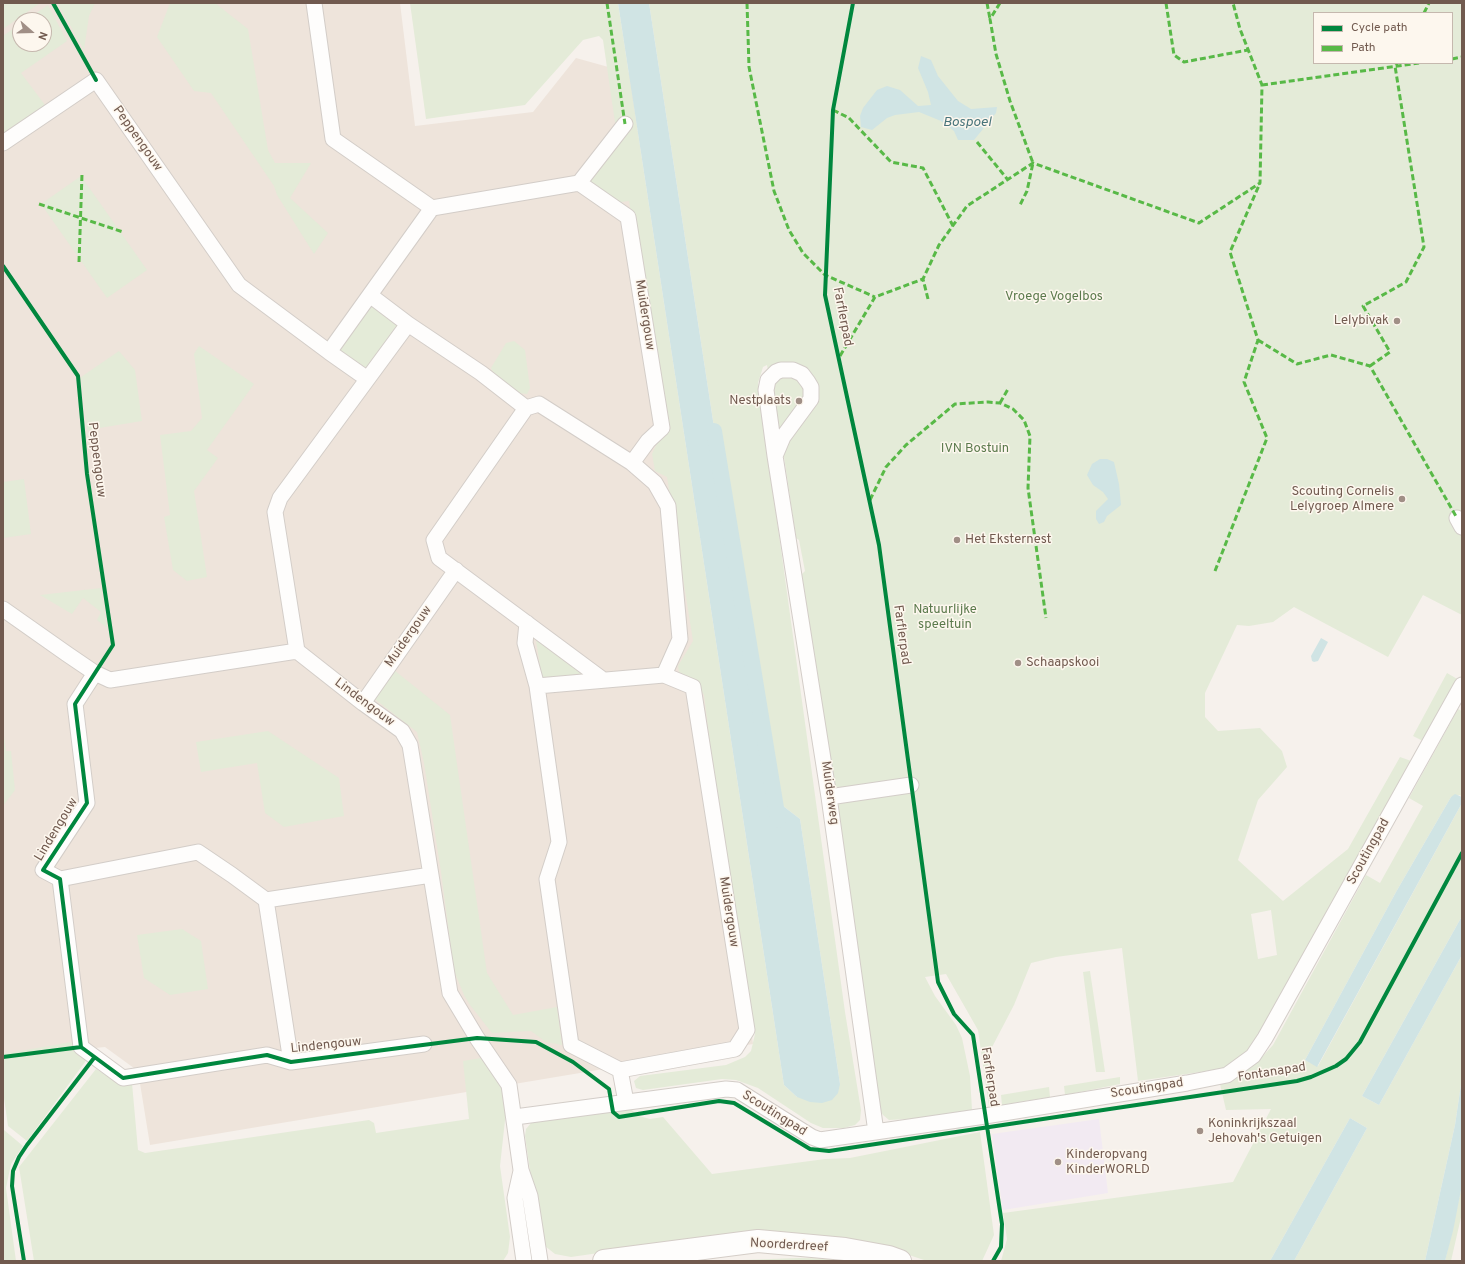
<!DOCTYPE html>
<style>
body{margin:0}
#map{position:relative;width:1465px;height:1264px;overflow:hidden;background:#f6f1ec;font-family:Overpass,sans-serif}
canvas{display:block}
.frame{position:absolute;inset:0;border:4px solid #715a4f;pointer-events:none}
.legend{position:absolute;left:1313px;top:12px;width:140px;height:52px;box-sizing:border-box;background:#fdf7ee;border:1px solid #c5b8ae;margin:0;padding:5px 7px;list-style:none;font-size:12px;color:#715a4f}
.legend li{display:flex;align-items:center;gap:8px;height:20px}
.legend b{width:20px;border:1px solid #c5b8ae}
.north{position:absolute;left:12px;top:12px;width:40px;height:40px;box-sizing:border-box;background:#fdf7ee;border:1px solid #c5b8ae;border-radius:50%;rotate:110deg;font-size:11px;font-weight:700;line-height:16px;text-align:center;color:#715a4f}
.north::after{content:'';display:block;margin:auto;width:14px;height:18px;background:#a08f86;clip-path:polygon(50% 0,100% 100%,50% 72%,0 100%)}
</style>
<div id="map">
<canvas width="1465" height="1264"></canvas>
<div class="frame"></div>
<ul class="legend">
<li><b style="height:5px;background:#00873e"></b>Cycle path</li>
<li><b style="height:5px;background:#58b947"></b>Path</li>
</ul>
<div class="north">N</div>
</div>
<script>
const ctx = document.querySelector('canvas').getContext('2d');
ctx.lineJoin = 'round';
function fillPath(path, color) { ctx.fillStyle = color; ctx.fill(path, 'evenodd'); }
const poly = rows => new Path2D(rows.map(r => 'M' + r).join(''));
function trace(path, color, width, dash) { ctx.strokeStyle = color; ctx.lineWidth = width; ctx.lineCap = dash ? 'butt' : 'round'; ctx.setLineDash(dash || []); ctx.stroke(path); }
function label(font, color, halo, rows, align = 'center') {
  ctx.font = font + ' Overpass,sans-serif'; ctx.lineWidth = 3; ctx.setLineDash([]); ctx.textBaseline = 'middle'; ctx.strokeStyle = halo; ctx.fillStyle = color; for (const [text, x, y, turn = 0] of rows) {
    ctx.save(); ctx.translate(x, y); ctx.rotate((+turn || 0) * Math.PI / 180); ctx.textAlign = isNaN(turn) ? turn : align; if (halo) ctx.strokeText(text, 0, 0); ctx.fillText(text, 0, 0); ctx.restore();
  }
}
const residential = poly([
 [3,3,400,3,415,126,533,112,576,58,630,73,753,1044,150,1145,138,1071,105,1047,3,1057],
 [20,20,44,20,44,44,20,44]
]);
const education = poly([
 [1099,1119,1108,1193,1003,1210,992,1134]
]);
const green = poly([
 [3,3,40,3,3,29],
 [95,3,89,16,84,50,58,4],
 [170,3,215,3,248,29,268,150,275,163,311,163,290,198,328,233,314,254,277,195,274,186,211,93,194,91,157,37],
 [410,3,618,3,784,1085,797,1097,840,1084,800,819,774,799,763,747,649,3,1462,3,1462,615,1423,595,1388,657,1294,607,1273,622,1249,626,1237,625,1205,693,1205,717,1218,731,1260,728,1282,751,1287,767,1258,800,1238,860,1283,901,1348,849,1400,757,1414,762,1250,1053,1221,1069,1138,1081,1122,948,1056,957,1031,963,1014,1005,990,1051,998,1107,989,1107,978,1030,946,974,925,977,935,996,956,1025,962,1038,970,1076,972,1110,923,1118,889,1120,883,1115,878,1107,812,653,802,574,805,571,799,540,796,538,784,457,767,365,763,367,758,383,845,1012,861,1110,860,1120,855,1125,844,1128,823,1128,811,1123,758,1088,736,1080,722,1079,643,1090,636,1088,634,1081,640,1076,726,1065,745,1057,751,1051,755,1034,710,744,704,695,696,682,679,672,678,666,693,641,667,477,655,471,652,454,663,431,629,201,620,202,587,181,618,143,603,40,599,36,583,40,525,105,426,119],
 [1314,13,1452,13,1452,63,1314,63],
 [1271,910,1277,955,1258,959,1251,914],
 [48,5,67,41,21,73,45,105,3,135,3,36,20,24,20,44,44,44,44,20,26,20],
 [81,176,147,270,107,298,41,204],
 [371,305,400,325,365,371,337,351],
 [514,341,525,350,530,388,527,394,519,393,496,378,491,368,506,343],
 [199,346,254,384,207,450,218,458,194,491,207,577,187,581,173,570,164,517,170,515,160,435,191,431,202,418,194,354],
 [119,351,135,370,142,421,87,430,81,377],
 [24,479,31,534,3,538,3,482],
 [101,588,107,628,97,620,101,612,83,598,72,614,40,595],
 [536,640,553,650,584,675,542,679],
 [394,670,450,715,487,973,513,1015,557,1007,562,1045,546,1042,531,1031,492,1033,470,1005,464,995,454,971,441,872,424,763,417,732,376,700,375,695],
 [1447,673,1459,680,1425,742,1413,736],
 [1458,709,1462,711,1462,797,1460,795,1451,797,1396,892,1305,1060,1318,1066,1462,803,1462,916,1362,1096,1379,1105,1462,955,1462,1078,1455,1125,1425,1261,1294,1261,1367,1128,1350,1118,1270,1261,1001,1261,1007,1239,1003,1213,1233,1182,1271,1109,1226,1110,1220,1084,1225,1083,1240,1075,1263,1056,1273,1045,1366,875,1380,883,1423,806,1409,798],
 [3,729,6,751,11,751,15,790,3,806],
 [268,731,339,778,344,816,284,827,265,813,257,763,201,772,196,742],
 [182,929,201,941,208,989,170,995,144,978,137,935],
 [1090,971,1105,1072,1096,1072,1083,972],
 [71,1042,78,1053,86,1058,85,1062,27,1141,8,1126,3,1091,3,1054],
 [487,1057,497,1069,507,1102,500,1166,510,1237,508,1253,503,1261,34,1261,19,1167,96,1069,119,1083,132,1083,138,1150,145,1153,369,1120,374,1123,376,1133,469,1119,463,1061],
 [1120,1077,1120,1084,1065,1095,1064,1086],
 [1049,1087,1050,1097,1002,1105,1001,1095],
 [628,1107,639,1116,650,1119,663,1117,712,1174,825,1159,850,1158,980,1132,994,1235,982,1261,927,1261,891,1249,647,1246,571,1257,555,1254,545,1246,539,1233,525,1136,526,1129,531,1123,537,1120],
 [3,1126,4,1130,23,1146,11,1164,6,1188,16,1261,4,1261,3,1255],
 [1462,1185,1462,1213,1451,1261,1445,1261],
 [799,1258,856,1259,864,1261,714,1261]
]);
const water = poly([
 [618,3,649,3,763,747,774,799,800,819,840,1084,838,1093,832,1100,822,1103,810,1102,797,1097,784,1085],
 [921,56,931,60,938,76,958,101,971,109,997,107,996,113,974,140,958,140,954,131,941,121,919,112,895,115,887,118,872,130,861,127,860,116,863,108,877,90,887,86,900,90,918,106,931,105,928,92,918,68],
 [1100,459,1107,459,1114,462,1119,484,1121,505,1107,516,1104,522,1099,524,1096,519,1096,511,1108,499,1103,492,1093,485,1087,475,1092,464],
 [1321,638,1328,642,1318,661,1314,662,1312,661,1311,656],
 [1455,794,1462,797,1462,803,1317,1067,1305,1060,1396,892,1451,797],
 [1462,916,1462,955,1379,1105,1362,1096],
 [1462,1078,1462,1185,1453,1231,1445,1261,1425,1261,1455,1125],
 [1350,1118,1367,1128,1294,1261,1270,1261]
]);
const canal = poly([
 [714,431,778,820]
]);
const minor = poly([
 [3,143,96,80,239,285,329,352,432,208,333,139,314,3],
 [579,183,628,217,662,428,648,441,632,463],
 [432,208,579,183,625,124],
 [408,324,481,373,526,408,539,404,632,463,655,483,668,506,680,639,664,675],
 [329,352,366,378],
 [526,408,434,540,439,558,602,679],
 [775,456,783,437,811,399,811,387,808,382,802,374,793,370,781,370,776,372,768,380,766,390,775,456,829,797,876,1132],
 [1457,518,1462,527],
 [3,609,67,654,95,673,110,680,297,651,363,703,402,731,410,745,450,993,477,1038,509,1085,521,1170,530,1196,540,1261],
 [527,623,525,643,537,686,559,842,547,879,571,1045,620,1070],
 [297,651,275,512,280,498,408,324,371,296],
 [95,673,75,704,87,803,43,870,60,879,81,1047,123,1078,267,1055,291,1062,424,1044],
 [537,686,664,675,693,687,747,1030,735,1049,620,1070],
 [363,703,456,570],
 [829,797,911,785],
 [60,879,198,852,232,875,266,900,291,1062],
 [266,900,431,875],
 [620,1070,626,1102],
 [515,1117,726,1089,737,1090,812,1137,820,1140,985,1116,1187,1083,1227,1075,1253,1056,1265,1038,1462,685],
 [521,1171,515,1198,524,1261]
]);
const secondary = poly([
 [604,1261,758,1241,845,1249,889,1257,900,1261]
]);
const quiet = poly([
 [607,3,625,124],
 [747,3,749,67,774,191,789,230,803,253,825,275,875,297],
 [987,3,990,19],
 [1000,3,990,19,996,54,1010,101,1033,163,1027,191,1020,205],
 [1166,3,1174,55,1184,62,1248,50],
 [1424,13,1429,3],
 [1452,59,1462,57],
 [1262,85,1419,63],
 [833,110,849,118,891,162,923,168,953,226],
 [977,142,1008,180],
 [39,204,123,232],
 [79,262,82,174],
 [928,299,923,279,939,245,967,206,1033,163,1199,223,1260,183,1262,85,1240,29,1233,3],
 [1258,340,1297,364,1331,355,1370,366,1457,518],
 [840,356,875,297,923,279],
 [1370,366,1390,352,1363,306,1406,282,1424,247,1395,66,1397,63],
 [1000,403,1008,389],
 [870,500,886,467,906,445,955,404,988,402,1000,403,1013,409,1024,420,1030,436,1028,488,1046,618],
 [1215,571,1267,438,1244,382,1258,340,1230,252,1260,183]
]);
const cycleway = poly([
 [53,3,96,80],
 [853,3,833,110,825,295,879,545,938,982,954,1014,973,1035,1002,1224,1001,1247,993,1261],
 [3,266,78,376,87,474,113,645,75,704,87,803,43,870,60,879,81,1047,123,1078,267,1055,291,1062,477,1038,536,1042,573,1062,609,1089,613,1112,619,1117,719,1101,734,1103,810,1149,829,1151,1297,1081,1311,1077,1336,1066,1346,1059,1360,1042,1462,853],
 [3,1057,81,1047],
 [24,1261,12,1186,13,1171,19,1157,27,1145,94,1058]
]);
const markers = [
 [1397,321,4,"#a08f86"],
 [799,401,4,"#a08f86"],
 [1402,499,4,"#a08f86"],
 [957,540,4,"#a08f86"],
 [1018,663,4,"#a08f86"],
 [1200,1131,4,"#a08f86"],
 [1058,1162,4,"#a08f86"]
];
const streetNames = [
 ["Peppengouw",137,139,55],
 ["Muidergouw",644,315,81],
 ["Farflerpad",842,317,79],
 ["Peppengouw",96,460,83],
 ["Farflerpad",901,635,82],
 ["Muidergouw",409,637,-55],
 ["Lindengouw",364,703,37],
 ["Muiderweg",829,793,82],
 ["Lindengouw",57,830,-59],
 ["Scoutingpad",1369,852,-61],
 ["Muidergouw",728,912,81],
 ["Lindengouw",326,1046,-6],
 ["Fontanapad",1272,1073,-9],
 ["Farflerpad",989,1077,81],
 ["Scoutingpad",1147,1089,-9],
 ["Scoutingpad",774,1114,32],
 ["Noorderdreef",789,1246,3]
];
const parkNames = [
 ["Vroege Vogelbos",1054,297],
 ["IVN Bostuin",975,449],
 ["Natuurlijke",945,610],
 ["speeltuin",945,625]
];
const poiNames = [
 ["Lelybivak",1389,321,"right"],
 ["Nestplaats",791,401,"right"],
 ["Scouting Cornelis",1394,492,"right"],
 ["Lelygroep Almere",1394,507,"right"],
 ["Het Eksternest",965,540],
 ["Schaapskooi",1026,663],
 ["Koninkrijkszaal",1208,1124],
 ["Jehovah's Getuigen",1208,1139],
 ["Kinderopvang",1066,1155],
 ["KinderWORLD",1066,1170]
];
const waterNames = [
 ["Bospoel",967,123]
];
fillPath(residential, '#eee4db');
fillPath(education, '#f2eaf2');
fillPath(green, '#e4ebd8');
fillPath(water, '#d0e4e4');
trace(canal, '#d0e4e4', 16);
trace(minor, '#d3cdc8', 17);
trace(secondary, '#d4cdc7', 24);
trace(minor, '#fefdfc', 15);
trace(secondary, '#fefdfc', 22);
trace(quiet, '#58b947', 3, [6, 3]);
trace(cycleway, '#00873e', 4);
for (const [x, y, r, color] of markers) { const dot = new Path2D(); dot.arc(x, y, r, 0, 2 * Math.PI); ctx.fillStyle = color; ctx.fill(dot); trace(dot, '#fdf7ee', 1.5); }
label('13px', '#715a4f', '#fdf7ee', streetNames);
label('13px', '#5b7a4c', '#fdf7ee', parkNames);
label('13px', '#715a4f', '#fdf7ee', poiNames, 'left');
label('italic 14px', '#48747b', '#fdf7ee', waterNames);
</script>
